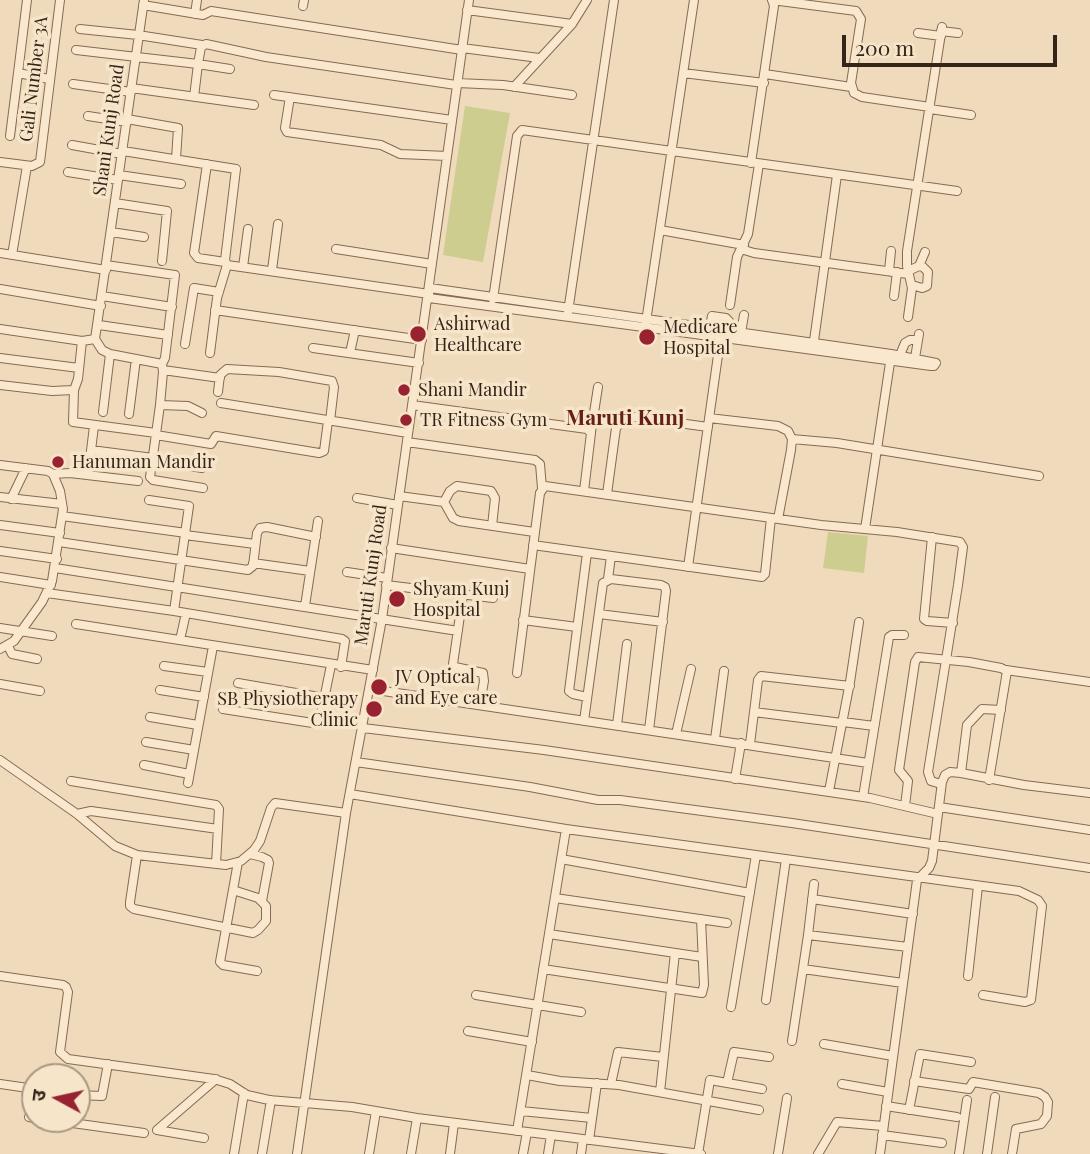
<!DOCTYPE html>
<meta charset="utf-8">
<style>
body{margin:0}
#map{position:relative;width:1090px;height:1154px;overflow:hidden;background:#efdabb;font-family:"Playfair Display","Noto Sans Devanagari",serif}
canvas{display:block}
.north{position:absolute;left:21px;top:1063px;width:70px;height:70px;box-sizing:border-box;background:#f7e5ca;border:2px solid #a99884;border-radius:50%;rotate:278deg;font-size:19px;font-weight:700;line-height:28px;text-align:center;color:#35241a}
.north::after{content:'';display:block;margin:auto;width:24px;height:32px;background:#982230;clip-path:polygon(50% 0,100% 100%,50% 72%,0 100%)}
.scale{position:absolute;left:842px;top:35px;width:215px;height:32px;box-sizing:border-box;border:4px solid #35241a;border-top:0;padding-left:9px;font-size:21px;line-height:24px;white-space:nowrap;color:#35241a;-webkit-text-stroke:5px #f7e5ca;paint-order:stroke}
</style>
<div id="map">
<canvas width="1090" height="1154"></canvas>
<div class="north">उ</div>
<div class="scale">200 m</div>
</div>
<script>
const ctx = document.querySelector('canvas').getContext('2d');
ctx.lineJoin = 'round';
function fillPath(path, color) { ctx.fillStyle = color; ctx.fill(path, 'evenodd'); }
const poly = rows => new Path2D(rows.map(r => 'M' + r).join(''));
function trace(path, color, width, dash) { ctx.strokeStyle = color; ctx.lineWidth = width; ctx.lineCap = dash ? 'butt' : 'round'; ctx.setLineDash(dash || []); ctx.stroke(path); }
function label(font, color, halo, rows, align = 'center') {
  ctx.font = font + ' "Playfair Display",serif'; ctx.lineWidth = 7; ctx.setLineDash([]); ctx.textBaseline = 'middle'; ctx.strokeStyle = halo; ctx.fillStyle = color; for (const [text, x, y, turn = 0] of rows) {
    ctx.save(); ctx.translate(x, y); ctx.rotate((+turn || 0) * Math.PI / 180); ctx.textAlign = isNaN(turn) ? turn : align; if (halo) ctx.strokeText(text, 0, 0); ctx.fillText(text, 0, 0); ctx.restore();
  }
}
const green = poly([
 [465,106,510,113,483,262,443,255],
 [828,532,868,536,864,573,823,568]
]);
const minor = poly([
 [27,0,18,73,49,79],
 [772,0,856,11,861,19,851,83,854,93,862,97,930,107],
 [143,5,203,15,211,11,462,50],
 [303,6,304,0],
 [467,10,572,24],
 [195,14,197,0],
 [80,29,138,35,202,45],
 [941,31,958,33],
 [918,33,941,36],
 [462,48,539,58],
 [76,50,198,64,201,47,206,44,266,57,456,85],
 [683,73,764,83],
 [765,74,851,87],
 [457,83,503,85,572,95],
 [73,84,131,92],
 [514,87,572,24,587,0],
 [131,88,254,105],
 [274,95,452,120],
 [194,97,198,64,230,69],
 [290,97,285,128,287,132,381,145,400,154,447,156],
 [930,109,971,115],
 [88,116,127,122],
 [127,119,178,128,176,159],
 [10,136,18,73],
 [72,145,122,154],
 [123,151,236,169,225,260,227,265,429,294],
 [0,162,32,166,40,162,60,0],
 [751,163,774,6,772,0],
 [207,164,194,253,198,258,225,262],
 [68,172,118,180],
 [119,175,181,184],
 [115,203,167,211,162,261],
 [660,230,744,245],
 [111,232,144,237],
 [336,249,432,264],
 [741,249,754,253,908,274],
 [0,253,106,270],
 [12,255,27,166],
 [106,265,175,275,165,358,162,364],
 [919,266,925,252],
 [243,267,248,229],
 [272,270,278,224],
 [889,271,891,251],
 [908,271,919,266,923,267,928,272,927,286,922,288,912,285],
 [0,289,101,306],
 [102,296,172,307],
 [894,296,897,272],
 [429,298,931,366,934,366,936,363,891,354,430,288],
 [493,299,517,136,522,130,957,191],
 [730,305,737,257,748,234,759,164],
 [215,310,422,340],
 [568,312,614,0],
 [908,317,912,288,907,266,907,251,942,27],
 [646,322,694,0],
 [99,325,168,335],
 [710,328,712,316,726,318,729,321,727,331],
 [0,329,82,341,95,339,144,0],
 [741,333,744,315],
 [95,339,102,350,110,354,162,364,163,372,160,405,150,477,153,480,203,488],
 [82,341,78,379,74,390,73,422,156,433],
 [185,344,194,288,219,292],
 [313,348,419,363],
 [813,348,837,175],
 [210,353,217,298,227,265],
 [350,353,355,330],
 [900,355,905,343,910,340,918,340],
 [0,358,79,368],
 [915,358,919,334],
 [163,370,220,378],
 [0,385,52,391,74,390],
 [218,392,220,375,227,369,279,372,332,381,334,387,330,421],
 [221,403,408,433],
 [160,405,188,406,202,413],
 [412,405,587,429,591,433,584,491],
 [103,412,110,354],
 [129,414,136,359],
 [709,418,778,426,788,431,792,439,791,450,778,519],
 [591,432,598,387],
 [156,435,211,444,216,436,319,453,324,451,328,421],
 [792,439,837,443,1039,476],
 [407,442,535,460,540,464,542,488],
 [91,450,153,458],
 [153,460,202,468],
 [0,465,48,471,53,474,70,473,138,481],
 [88,475,94,426],
 [607,494,616,428,623,420,635,417,708,427],
 [399,496,444,502,453,518,459,521,534,532],
 [0,497,62,504],
 [357,498,398,505],
 [11,499,26,468],
 [149,500,189,506,174,611],
 [444,502,450,491,457,486,491,491,495,498,492,526],
 [62,516,186,533],
 [0,525,60,533],
 [865,529,891,356],
 [185,535,255,544],
 [932,537,924,619,927,621,953,623],
 [59,542,248,570,253,566,257,533,260,528,267,527,316,537],
 [533,545,762,577,765,574,771,518],
 [391,548,530,569],
 [0,551,57,559],
 [587,553,569,691,573,694,587,697],
 [253,563,310,571],
 [688,567,721,334],
 [55,568,458,631],
 [347,572,387,578],
 [0,577,51,585],
 [608,579,611,556],
 [386,585,493,598],
 [47,593,174,611,342,639,345,641,341,667],
 [463,595,453,664,455,667,483,673,484,681,480,704],
 [305,606,318,521],
 [599,614,663,622],
 [523,620,577,627],
 [76,624,373,670],
 [0,628,52,636],
 [180,640,186,613],
 [8,646,12,654,37,659],
 [0,649,14,641,42,602,52,581,63,509,60,491,53,474],
 [164,666,208,672],
 [1006,670,1090,682],
 [517,673,540,493,545,486,821,525,897,532,960,542,963,547,958,585,928,772,931,781,941,784],
 [238,683,325,698],
 [0,684,40,691],
 [370,689,868,763],
 [160,690,204,697],
 [223,709,319,724,331,665],
 [754,712,842,723],
 [150,717,198,725],
 [584,721,603,583,611,579,661,585,665,587,666,591,649,730],
 [843,722,874,726],
 [617,725,627,644],
 [363,728,544,750,870,798,938,814],
 [676,734,691,669],
 [715,739,724,671],
 [146,742,194,750],
 [750,744,758,680,761,676,850,686],
 [0,760,77,814,115,846,137,855,226,865,241,861,254,850,260,841,271,808,275,803,346,813],
 [356,762,530,787,598,800,620,800,792,823,1090,868],
 [144,765,189,774],
 [961,773,967,725,982,709,1001,710],
 [735,779,741,743],
 [71,781,216,805,219,809,216,864],
 [188,783,213,646],
 [829,791,850,682,859,622],
 [350,794,566,829,1019,891,1038,900,1042,906,1031,1000,1025,1002,983,995],
 [863,797,889,637,892,635,904,635],
 [905,806,908,781,899,770,915,662,918,657,969,662,1001,668,1007,671,989,780],
 [939,807,1090,830],
 [77,814,91,811,218,829],
 [250,854,262,857,268,860,269,863,262,901],
 [137,855,130,902,130,906,134,909,253,933,258,930,266,921,266,906,258,898,233,890],
 [561,859,750,893],
 [238,862,220,962,223,965,257,971],
 [555,898,727,923],
 [812,899,913,914],
 [549,934,702,957],
 [808,935,814,884],
 [543,969,702,993,704,985,701,919],
 [803,969,903,983],
 [0,976,63,985,66,987,68,992,60,1052,68,1059,214,1079,230,1084,247,1095,269,1100,352,1107,417,1118,701,1154],
 [968,976,978,886],
 [476,995,581,1012],
 [766,1000,786,859],
 [731,1007,756,855],
 [468,1031,532,1042],
 [792,1041,808,935,908,947],
 [824,1044,893,1056],
 [527,1075,560,1081,619,1085,759,1110],
 [914,1081,969,1089,973,1082,1039,1093,1045,1097,1048,1102,1047,1116,1041,1124,1016,1129,1012,1154],
 [727,1083,734,1052,769,1057],
 [0,1084,35,1089],
 [611,1084,618,1052,663,1057],
 [842,1084,888,1092],
 [660,1092,675,953],
 [77,1095,102,1096,108,1064],
 [886,1106,957,1117],
 [909,1110,920,1054,971,1062],
 [521,1111,592,1118],
 [29,1117,35,1118],
 [44,1119,144,1133],
 [517,1131,566,829],
 [882,1135,942,1143],
 [204,1138,157,1130,216,1079],
 [589,1140,597,1083],
 [234,1154,244,1093],
 [262,1154,271,1100],
 [297,1154,346,813,382,619,469,0],
 [369,1154,376,1111],
 [411,1154,417,1118],
 [450,1154,454,1123],
 [523,1154,527,1132],
 [548,1154,551,1135],
 [581,1154,583,1139],
 [698,1154,710,1080,762,1089],
 [778,1154,787,1098],
 [818,1154,837,1122,883,1126],
 [880,1154,917,880,929,868,932,861,942,782,945,775,950,772,961,773,1024,785,1090,793],
 [959,1154,967,1100],
 [987,1154,995,1097]
]);
const markers = [
 [418,334,9,"#982230"],
 [647,337,9,"#982230"],
 [404,390,7,"#982230"],
 [406,420,7,"#982230"],
 [58,462,7,"#982230"],
 [397,599,9,"#982230"],
 [379,687,9,"#982230"],
 [374,709,9,"#982230"]
];
const streetNames = [
 ["Gali Number 3A",34,79,-83],
 ["Shani Kunj Road",109,130,-82],
 ["Maruti Kunj Road",371,575,-82]
];
const poiNames = [
 ["Ashirwad",434,324],
 ["Healthcare",434,345],
 ["Medicare",663,327],
 ["Hospital",663,348],
 ["Shani Mandir",418,390],
 ["TR Fitness Gym",420,420],
 ["Hanuman Mandir",72,462],
 ["Shyam Kunj",413,589],
 ["Hospital",413,610],
 ["JV Optical",395,677],
 ["and Eye care",395,698],
 ["SB Physiotherapy",358,699,"right"],
 ["Clinic",358,720,"right"]
];
const quarterNames = [
 ["Maruti Kunj",625,418]
];
fillPath(green, '#cdcd8f');
trace(minor, '#876954', 10);
trace(minor, '#fae8ce', 8);
for (const [x, y, r, color] of markers) { const dot = new Path2D(); dot.arc(x, y, r, 0, 2 * Math.PI); ctx.fillStyle = color; ctx.fill(dot); trace(dot, '#f7e5ca', 2.5); }
label('18px', '#35241a', '#f7e5ca', streetNames);
label('18px', '#35241a', '#f7e5ca', poiNames, 'left');
label('bold 21px', '#631f18', '#f7e5ca', quarterNames);
</script>
